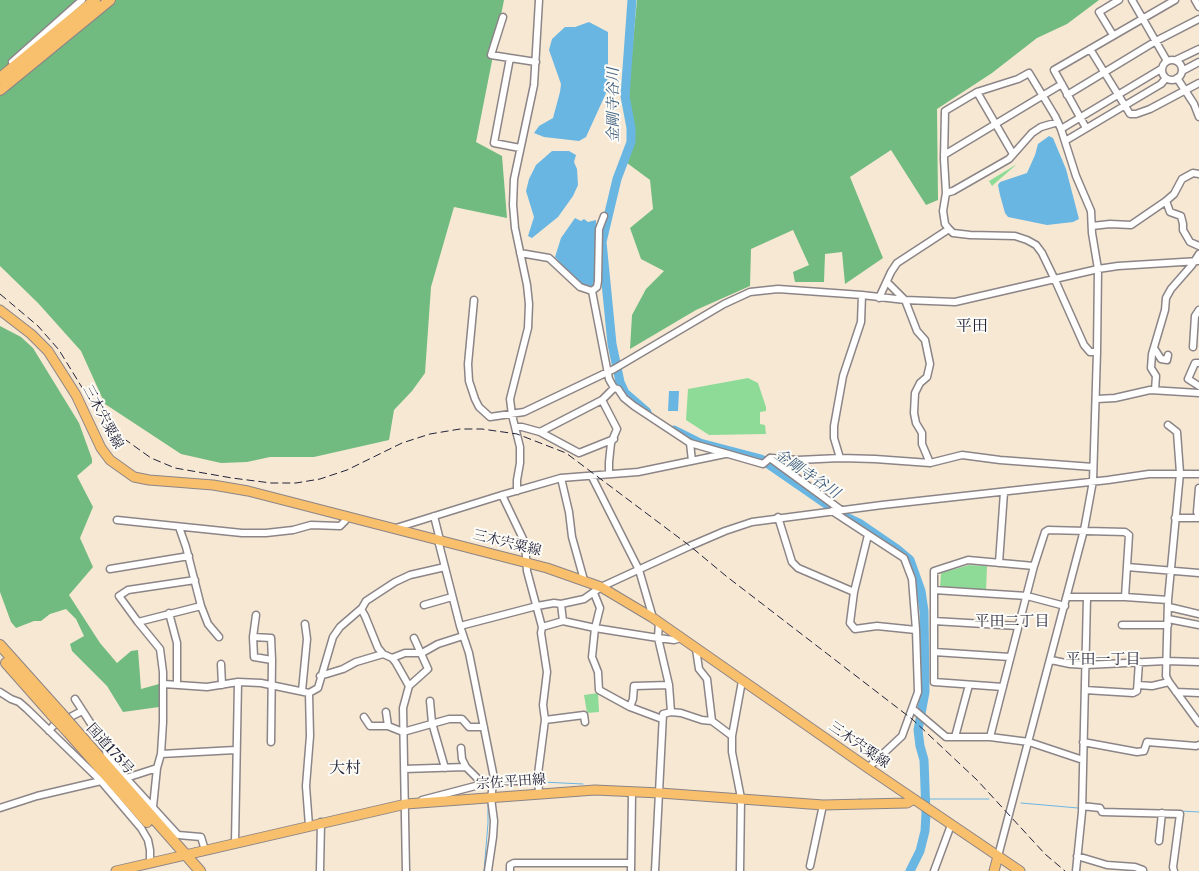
<!DOCTYPE html>
<meta charset="utf-8">
<style>
body{margin:0}
canvas{display:block;background:#f7e8d3}
</style>
<canvas width="1199" height="871"></canvas>
<script>
const ctx = document.querySelector('canvas').getContext('2d');
ctx.lineJoin = 'round';
function fillPath(path, color) { ctx.fillStyle = color; ctx.fill(path, 'evenodd'); }
const poly = rows => new Path2D(rows.map(r => 'M' + r).join(''));
function trace(path, color, width, dash) { ctx.strokeStyle = color; ctx.lineWidth = width; ctx.lineCap = dash ? 'butt' : 'round'; ctx.setLineDash(dash || []); ctx.stroke(path); }
function label(font, color, halo, rows, align = 'center') {
  ctx.font = font + ' "Libre Caslon Text","Noto Serif JP",serif'; ctx.lineWidth = 4; ctx.setLineDash([]); ctx.textBaseline = 'middle'; ctx.strokeStyle = halo; ctx.fillStyle = color; for (const [text, x, y, turn = 0] of rows) {
    ctx.save(); ctx.translate(x, y); ctx.rotate((+turn || 0) * Math.PI / 180); ctx.textAlign = isNaN(turn) ? turn : align; if (halo) ctx.strokeText(text, 0, 0); ctx.fillText(text, 0, 0); ctx.restore();
  }
}
const green = poly([
 [1017,164,992,186,989,181],
 [748,378,758,383,766,407,766,411,760,412,760,424,765,425,766,434,709,435,686,420,688,389],
 [969,565,987,566,986,592,940,588,941,573],
 [598,693,599,712,587,713,584,695]
]);
const forest = poly([
 [0,0,504,0,476,142,502,156,507,218,454,207,431,287,425,373,412,391,394,410,389,440,314,457,270,457,247,462,221,463,181,454,105,404,81,351,38,303,0,266],
 [637,0,1099,0,1067,24,1037,38,992,73,937,109,938,200,926,205,891,150,850,177,883,258,845,284,842,252,825,254,824,282,795,282,793,272,809,265,793,230,751,249,750,286,696,310,630,349,632,315,646,289,664,271,641,259,630,228,653,209,650,180,627,163,635,131,628,95],
 [0,326,21,337,33,348,79,423,92,459,92,463,77,476,93,507,80,538,93,567,69,595,100,643,117,663,131,651,138,650,141,689,159,684,159,707,123,712,107,686,72,651,70,644,84,636,76,619,66,609,50,614,41,621,34,621,16,628,11,622,0,592]
]);
const water = poly([
 [589,22,608,32,608,69,607,91,586,137,579,141,544,137,534,133,539,126,553,118,560,92,561,84,549,50,552,39,565,27,575,27],
 [1049,136,1053,138,1066,169,1079,219,1073,222,1047,225,1008,217,1005,213,1000,195,998,185,1000,182,1027,173,1035,155,1038,144],
 [552,151,569,151,576,155,574,162,577,169,578,185,573,196,558,217,532,238,528,236,534,217,526,191,529,179,536,165],
 [575,218,581,221,584,219,588,222,596,220,595,282,594,285,591,288,578,282,555,257,561,238],
 [669,391,679,391,678,411,668,411]
]);
const stream = poly([
 [542,782,583,784],
 [514,784,525,784],
 [500,786,508,784],
 [859,799,868,800],
 [920,799,989,799],
 [1021,803,1078,808],
 [1120,809,1171,811],
 [1180,811,1199,812],
 [484,871,488,823,488,802]
]);
const river = poly([
 [632,0,625,96,631,128,631,142,617,179,602,242,612,344,620,382,625,393,647,412],
 [674,430,700,443,761,459,842,515,859,523,897,549,910,560,921,591,924,611,925,692,918,730,920,746,924,760,926,814,925,831,920,851,910,871]
]);
const minor = poly([
 [1132,0,1167,61],
 [1195,0,1199,7],
 [503,17,491,55,510,58],
 [1113,35,1099,12,1119,0],
 [1090,49,1130,114,1136,114,1150,109,1199,83],
 '1162 70a10 10 0 1 1 20 0a10 10 0 1 1-20 0Z',
 [1176,60,1199,49],
 [12,62,82,0],
 [1182,71,1199,62],
 [1177,78,1194,104,1199,117],
 [977,92,1013,154],
 [1067,95,1156,41,1199,19],
 [1086,128,1054,70,1175,0],
 [1061,129,1161,69],
 [1065,141,1161,84,1166,78],
 [520,148,494,143,510,58,536,62],
 [944,155,1062,84],
 [1199,174,1193,173,1182,179,1174,194,1166,201,1170,212,1181,216,1183,224,1183,230,1190,242,1199,246],
 [946,193,953,191,1009,159,1032,133,1041,127,1058,122],
 [1092,226,1110,224,1131,225,1166,201],
 [520,253,549,258,580,287,592,291,609,379,614,388,618,389,624,398,634,406,690,443,763,464,770,458,841,510],
 [887,282,905,300,917,331,925,340,926,345,930,364,927,377,920,383,915,393,914,413,916,423,922,433,922,444,930,463],
 [592,291,597,287,598,281,599,229,604,216],
 [879,298,891,272,897,263,949,229],
 [474,300,468,364,469,381,475,399,479,407,490,417,524,412,614,369,724,304,750,292,778,289,862,295,905,300,955,302,1098,269,1118,266,1199,261],
 [1193,347,1195,316,1199,310],
 [1154,348,1161,359,1167,360,1168,355],
 [1199,363,1195,363,1188,379,1199,386],
 [1155,390,1156,376,1151,368,1152,354,1165,310,1166,298,1171,289,1192,265,1199,254],
 [1097,399,1115,398,1150,390,1199,393],
 [1168,425,1177,432,1180,473,1168,600,1166,676,1169,682,1199,723],
 [515,427,522,427,540,432,579,453,614,439],
 [540,432,602,400],
 [690,443,692,461],
 [771,458,798,460,840,458,875,459,930,463,962,455,1000,460,1093,467],
 [840,458,834,438,834,426,843,376,861,322,862,295],
 [609,473,609,462,611,443,617,429,602,400,614,388],
 [592,477,639,570,653,618],
 [561,478,569,512,572,537,584,580],
 [1199,488,1197,512,1199,517],
 [517,491,517,480,520,463,520,447,512,415,510,399,528,328,529,304,527,285,515,228,513,205,514,179,534,85,539,0],
 [502,495,525,543,527,571,542,627,541,633,547,672,543,705,545,720,538,774,539,794],
 [832,511,904,558,912,579,916,630,918,692,902,736,868,768],
 [434,516,440,540],
 [778,517,792,562,798,568,854,592,850,623,855,629,877,626,916,630],
 [1175,518,1199,518],
 [117,520,242,533,266,533,293,530,311,525,340,526,345,521,347,516],
 [396,528,502,495,561,478,638,472,725,454],
 [438,540,460,626,469,653,494,778,491,798,494,821,493,837,488,871],
 [999,563,1004,492],
 [1127,567,1199,573],
 [110,569,189,556],
 [934,590,1027,596,1065,606],
 [854,592,868,535],
 [594,593,600,608,595,628,592,657,598,672,599,690,630,707,662,719],
 [1067,597,1087,597],
 [1125,597,1168,600],
 [561,604,563,621,595,628,658,638,674,640,681,638],
 [424,605,452,597],
 [201,606,208,624,219,637],
 [1169,607,1199,614],
 [361,609,365,616,378,648,383,654,392,658,396,663,409,686,403,708,406,871],
 [169,613,177,643,177,685],
 [256,615,253,637,254,657,272,660,271,742],
 [1168,619,1199,625],
 [934,621,1018,626],
 [138,622,119,596,128,590,195,580],
 [659,622,658,638,669,685,671,712],
 [1122,625,1168,625],
 [460,626,537,606,554,603,561,604,584,599,601,587,690,546,725,531,752,522,882,505,1108,480,1149,474,1199,474],
 [542,627,563,621],
 [253,637,271,638,272,660],
 [696,649,699,669,707,679,712,721],
 [934,652,1010,657],
 [392,658,405,653,422,653,438,644,463,636],
 [1051,660,1070,664,1086,665,1166,661,1199,662],
 [221,664,222,685],
 [320,676,343,669,356,662,383,654],
 [164,684,207,687,238,682,261,683,309,693,318,688,333,637,340,627,362,608,366,601,395,582,410,575,445,567],
 [1138,685,1152,686,1169,682],
 [409,686,428,669,414,638],
 [1003,687,934,682,934,571,968,560,1034,566],
 [1085,690,1133,693,1137,691,1139,662],
 [302,691,307,639,305,624],
 [0,692,11,699,19,702,27,709,101,781,141,828,148,840,150,850,150,863],
 [1176,692,1199,693],
 [309,693,310,736,306,786,309,826],
 [75,699,104,744,107,755,126,778],
 [430,701,432,723,445,768],
 [630,707,633,699,634,686,669,685],
 [913,709,946,737,990,737,1029,742,1083,760],
 [386,712,388,726,403,732,449,719,462,719,469,727,484,727],
 [364,717,370,726,388,726],
 [545,720,584,715,585,722],
 [49,731,53,726,82,711],
 [955,737,969,685],
 [990,737,1034,566,1045,532,1048,530,1125,532,1129,535,1125,597,1087,597,1082,812,1076,871],
 [1083,742,1137,752,1144,751,1147,742,1196,746,1199,745],
 [461,748,462,759,466,767,483,784],
 [161,754,235,750],
 [157,768,126,778,178,835,201,837,205,850],
 [404,769,466,767],
 [422,800,483,784,500,781,538,781],
 [1082,806,1100,808,1102,812,1180,814,1173,867,1174,871],
 [153,807,157,768,161,754,163,722,163,672,160,649,138,622,201,606,186,547,179,527],
 [0,808,37,796,101,781],
 [1159,841,1162,813],
 [235,843,238,682],
 [998,856,1084,530,1093,481,1097,352,1090,352,1084,345,1055,280,1042,253,1036,245,1027,240,1015,236,970,235,953,233,949,229,945,224,943,211,946,193,944,159,945,111,977,92,1018,79,1029,73,1055,116,1061,129,1076,176,1091,211,1092,233,1098,269,1097,352],
 [1077,856,1107,865,1135,867,1143,870],
 [810,866,823,805],
 [320,871,321,822],
 [510,871,510,865,514,863,631,863],
 [631,871,632,792],
 [655,871,663,714,671,712,681,713,702,720,712,721,732,736],
 [740,871,741,798,732,752,732,736,742,681],
 [934,871,951,825]
]);
const major = poly([
 [0,310,31,334,48,351,76,395,101,448,110,460,134,477,149,480,213,485,248,491,547,568,601,587,653,618,868,768,1020,871],
 [116,871,406,804,595,790,660,793,823,805,907,803,914,799],
 [994,871,998,856]
]);
const highway = poly([
 [0,78,95,0],
 [0,90,110,0],
 [0,645,60,712],
 [6,663,52,715],
 [73,727,200,871],
 [67,731,147,822]
]);
const rail = poly([
 [0,294,38,326,59,350,94,407,116,433,151,458,175,468,232,478,271,483,296,483,320,479,347,470,402,443,430,434,460,429,482,429,517,434,566,453,690,546,726,576,912,719,977,780,1045,854,1065,871]
]);
const highwayBridge = poly([
 [60,712,73,727],
 [52,715,67,731]
]);
const streetNames = [
 ["三木宍粟線",103,417,62],
 ["三木宍粟線",507,543,14],
 ["三木宍粟線",859,745,35],
 ["国道175号",110,749,48],
 ["宗佐平田線",511,782,-4]
];
const waterNames = [
 ["金剛寺谷川",614,105,-90],
 ["金剛寺谷川",807,474,34]
];
const neighbourhoodNames = [
 ["平田二丁目",1012,622],
 ["平田一丁目",1103,660]
];
const quarterNames = [
 ["平田",972,326],
 ["大村",345,768]
];
fillPath(green, '#8edb98');
fillPath(forest, '#72bb80');
fillPath(water, '#69b6e3');
trace(stream, '#69b6e3', 1);
trace(river, '#69b6e3', 9);
trace(minor, '#8c8587', 9);
trace(major, '#8c8587', 11);
trace(highway, '#8c8587', 12);
trace(minor, '#fff', 6);
trace(major, '#f8bf6c', 9);
trace(highway, '#f8bf6c', 10);
trace(rail, '#22223b', 1, [8, 4]);
trace(highwayBridge, '#8c8587', 12, []);
trace(highwayBridge, '#f8bf6c', 10);
label('14px', '#22223b', '#fdfcf7', streetNames);
label('italic 15px', '#3e5d7e', '#fdfcf7', waterNames);
label('15px', '#22223b', '#fdfcf7', neighbourhoodNames);
label('16px', '#22223b', '#fdfcf7', quarterNames);
</script>
